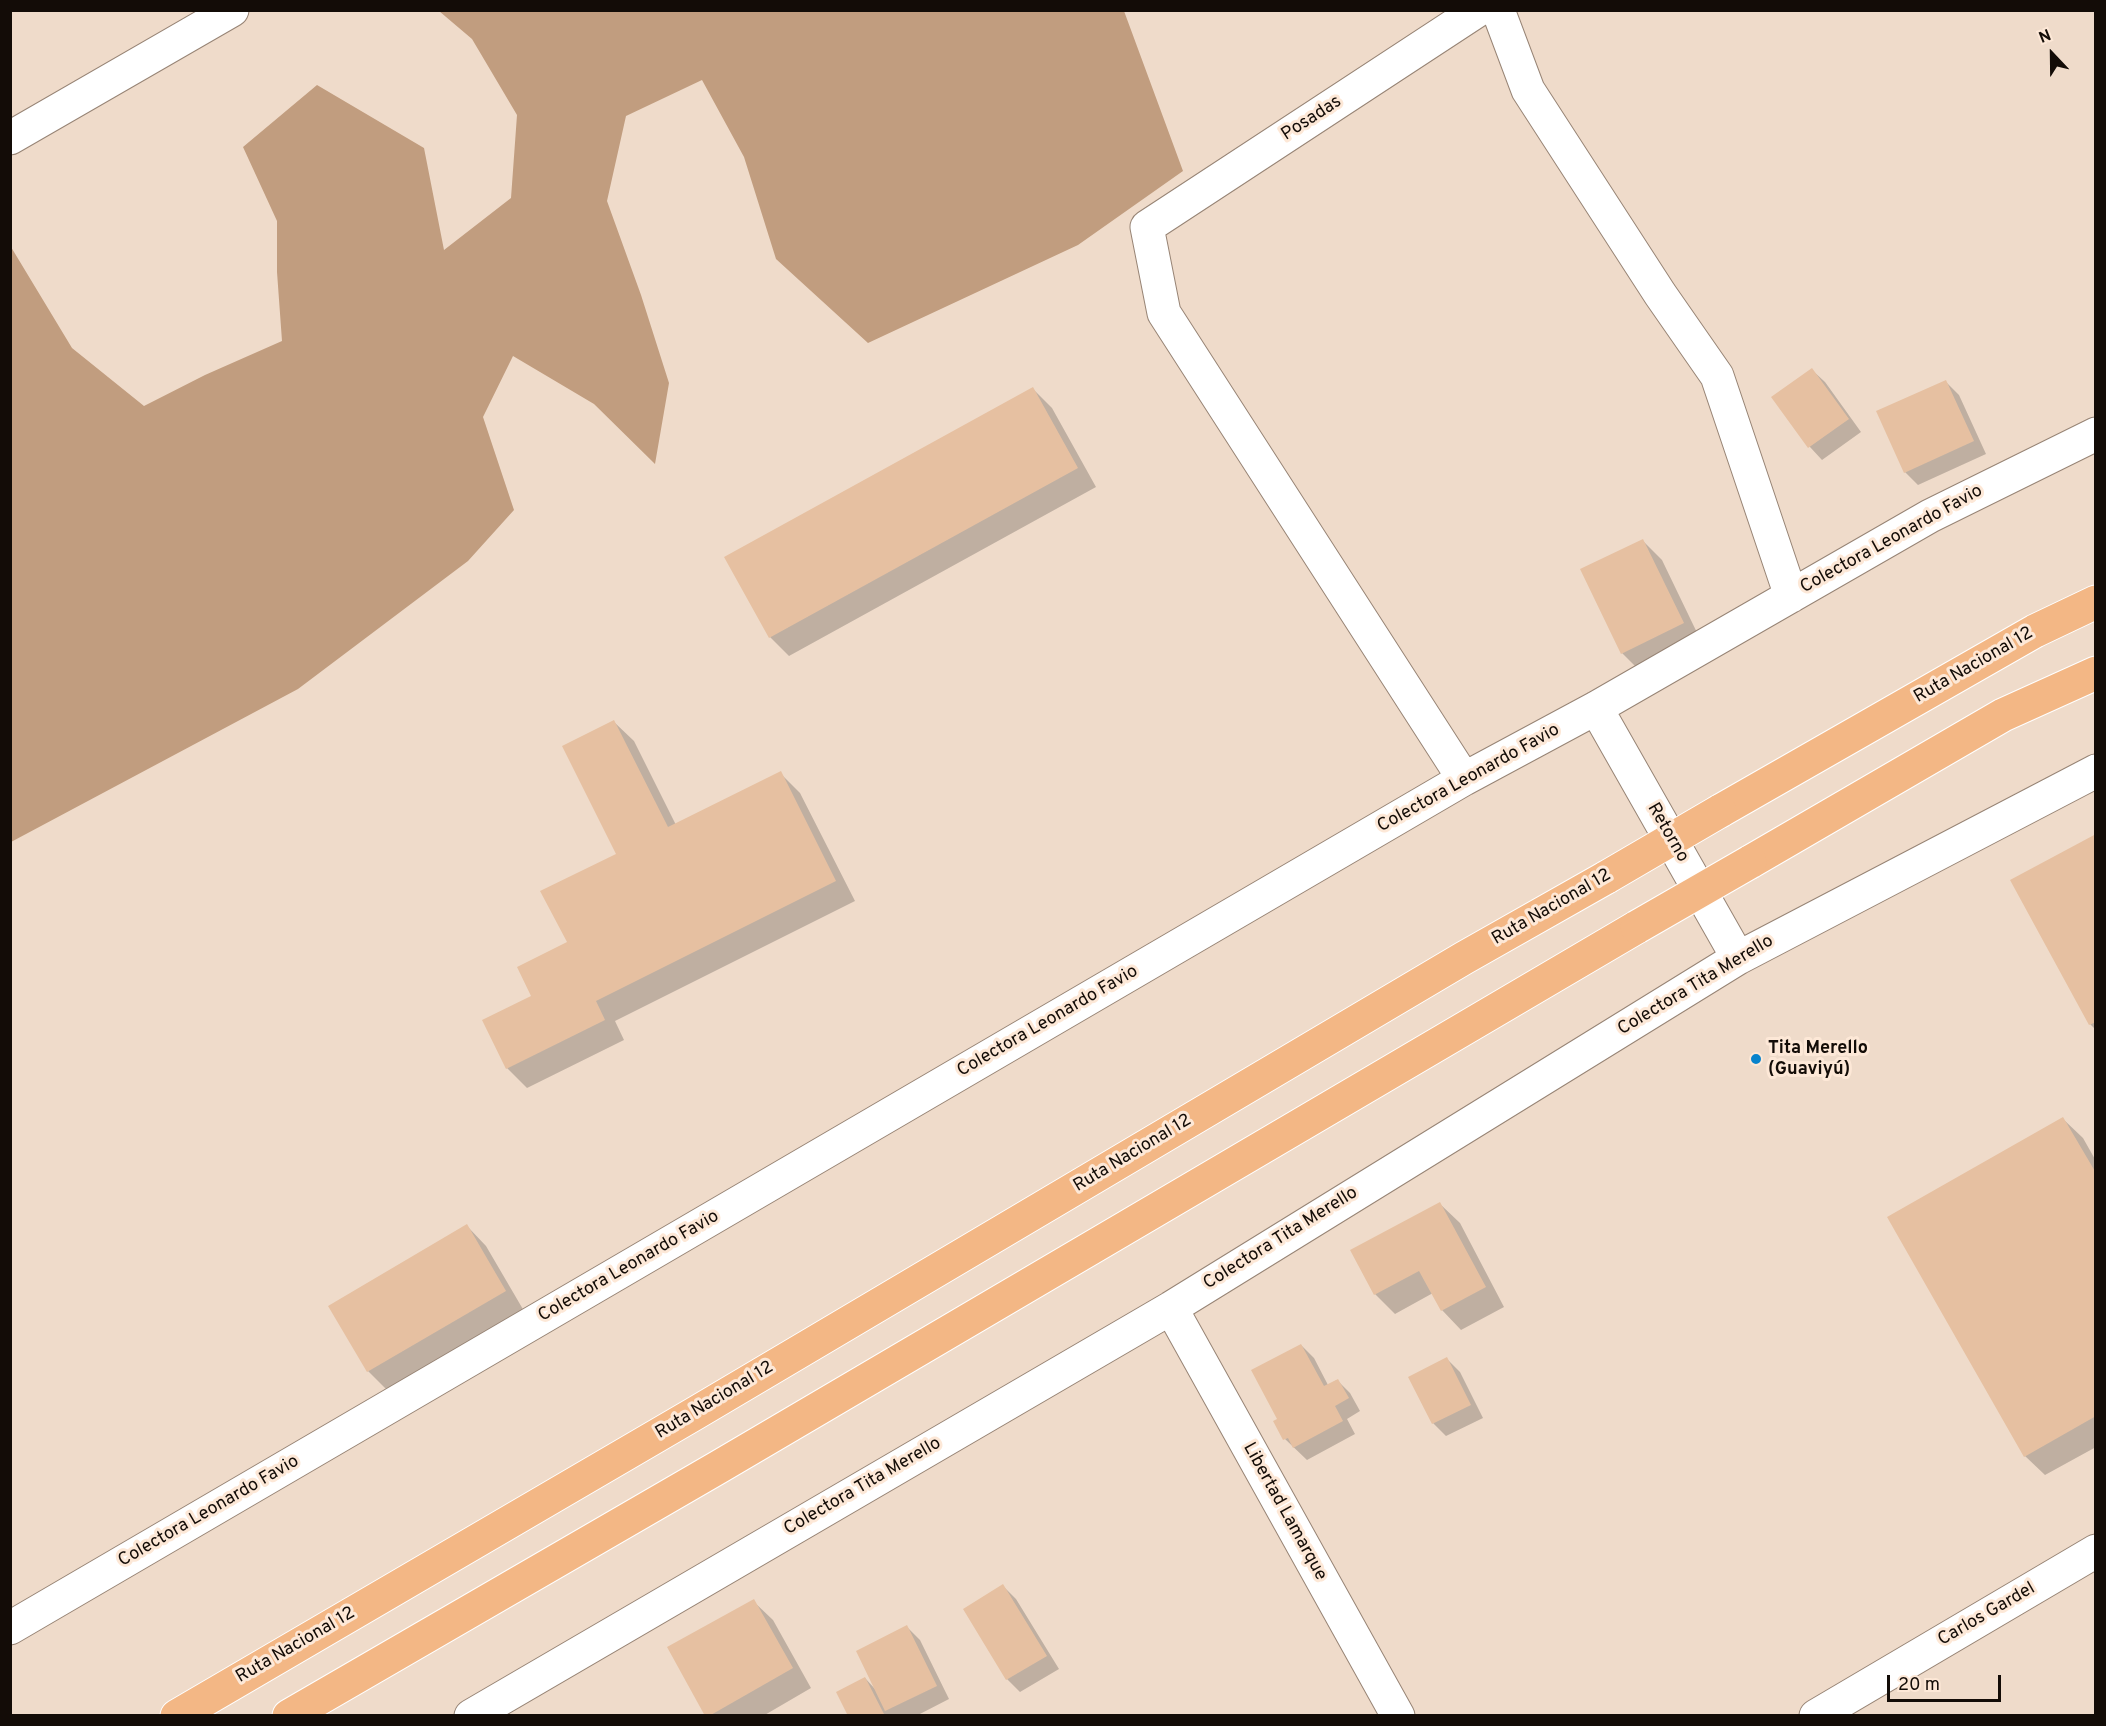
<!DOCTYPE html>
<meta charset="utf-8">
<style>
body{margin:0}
#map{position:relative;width:2106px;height:1726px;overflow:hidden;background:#efdbca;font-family:Overpass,sans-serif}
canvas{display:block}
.frame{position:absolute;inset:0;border:12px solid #130c07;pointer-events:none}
.north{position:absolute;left:2022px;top:24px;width:60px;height:60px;-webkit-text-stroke:4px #fde8d7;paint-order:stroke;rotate:338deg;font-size:16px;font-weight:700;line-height:24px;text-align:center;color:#130c07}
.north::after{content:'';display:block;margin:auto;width:21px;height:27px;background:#130c07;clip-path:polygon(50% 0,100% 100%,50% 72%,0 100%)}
.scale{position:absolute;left:1887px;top:1675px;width:114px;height:27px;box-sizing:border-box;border:3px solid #130c07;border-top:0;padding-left:8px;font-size:18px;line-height:21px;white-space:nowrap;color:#130c07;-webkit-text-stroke:4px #fde8d7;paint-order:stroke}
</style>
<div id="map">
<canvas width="2106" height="1726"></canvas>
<div class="frame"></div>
<div class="north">N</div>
<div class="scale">20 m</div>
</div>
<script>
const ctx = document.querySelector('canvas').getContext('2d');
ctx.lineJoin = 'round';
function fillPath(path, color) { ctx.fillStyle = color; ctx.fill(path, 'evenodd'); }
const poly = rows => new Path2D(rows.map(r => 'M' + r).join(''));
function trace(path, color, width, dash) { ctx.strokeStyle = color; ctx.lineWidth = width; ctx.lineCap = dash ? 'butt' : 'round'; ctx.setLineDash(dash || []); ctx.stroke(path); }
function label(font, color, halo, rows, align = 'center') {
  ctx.font = font + ' Overpass,sans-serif'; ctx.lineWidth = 6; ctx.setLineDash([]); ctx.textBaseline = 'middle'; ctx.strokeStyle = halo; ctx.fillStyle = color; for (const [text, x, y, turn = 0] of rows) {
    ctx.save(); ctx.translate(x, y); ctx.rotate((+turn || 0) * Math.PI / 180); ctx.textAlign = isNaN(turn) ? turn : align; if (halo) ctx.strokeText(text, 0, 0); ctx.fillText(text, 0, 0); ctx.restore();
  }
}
const forest = poly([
 [439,11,1124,11,1183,171,1078,245,868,343,776,259,744,157,702,80,626,116,607,201,641,295,669,383,655,464,594,404,513,356,483,417,514,510,468,561,298,689,11,842,11,247,72,348,144,406,205,375,282,341,277,272,277,221,243,147,317,85,424,148,444,250,511,198,517,115,472,39]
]);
const shadow = poly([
 [1812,370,1825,382,1861,432,1822,460,1810,447,1773,397],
 [1946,382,1959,395,1986,454,1918,485,1905,472],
 [1033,389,1052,408,1096,487,789,656,770,637],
 [1643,541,1662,560,1702,643,1642,673,1622,653],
 [614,722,634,741,676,825,780,773,800,793,855,901,615,1021,624,1040,527,1088,507,1068,533,996,569,943,618,854],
 [2096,835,2096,1030,2090,1024],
 [2063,1119,2083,1138,2096,1161,2096,1447,2045,1475,2025,1456],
 [1440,1204,1460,1223,1504,1307,1461,1330,1442,1310,1433,1293,1395,1314,1375,1294],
 [467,1226,486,1246,524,1311,387,1390,368,1371],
 [1301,1345,1314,1358,1328,1385,1337,1380,1350,1393,1360,1411,1347,1419,1355,1434,1307,1460,1285,1439,1279,1419],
 [1447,1359,1460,1372,1483,1418,1446,1436,1433,1423],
 [1003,1586,1016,1599,1059,1669,1020,1692,1007,1679,965,1609],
 [753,1601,773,1620,811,1688,763,1716,707,1716],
 [907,1627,920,1640,949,1699,916,1716,849,1716,865,1678,875,1689]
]);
const building = poly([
 [1812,368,1849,419,1808,448,1771,397],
 [1946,380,1974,441,1904,473,1876,411],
 [1033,387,1078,468,769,638,724,557],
 [1643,539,1684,623,1621,654,1580,569],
 [614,720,668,827,781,771,836,881,596,1001,605,1020,506,1069,482,1020,531,996,517,967,567,942,540,891,616,854,562,746],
 [2096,834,2096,1022,2089,1025,2010,880],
 [2063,1117,2096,1173,2096,1416,2024,1457,1887,1217],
 [1440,1202,1486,1287,1441,1311,1419,1271,1374,1295,1350,1250],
 [467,1224,506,1291,367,1372,328,1306],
 [1301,1344,1324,1386,1338,1379,1349,1398,1335,1406,1343,1421,1293,1448,1288,1438,1283,1440,1273,1421,1277,1419,1251,1370],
 [1447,1357,1471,1405,1432,1424,1408,1377],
 [1003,1584,1047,1656,1006,1680,963,1609],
 [754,1599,793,1668,709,1716,705,1716,667,1647],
 [907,1625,937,1686,885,1711,856,1651],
 [865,1677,885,1716,848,1716,836,1692]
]);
const minor = poly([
 [1498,10,1528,90,1660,294,1717,376,1791,596],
 [10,138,232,10],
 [1596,708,1738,958],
 [1464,779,1164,313,1147,227,1478,10],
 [1171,1308,1398,1716],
 [10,1628,1464,779,1596,708,1930,516,2096,434],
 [471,1716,1171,1308,1738,958,2096,771],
 [1816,1716,2096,1551]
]);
const highway = poly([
 [1720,811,2035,631,2096,602],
 [1750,862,2003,715,2096,673],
 [177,1716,694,1414,1464,958,1607,877],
 [289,1716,717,1468,1637,927]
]);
const highwayBridge = poly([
 [1607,877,1720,811],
 [1637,927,1750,862]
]);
const markers = [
 [1756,1059,6,"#0883cc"]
];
const streetNames = [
 ["Posadas",1312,119,-33],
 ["Colectora Leonardo Favio",1892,540,-29],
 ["Ruta Nacional 12",1974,666,-30],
 ["Colectora Leonardo Favio",1469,779,-29],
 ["Retorno",1667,833,60],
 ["Ruta Nacional 12",1552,908,-30],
 ["Colectora Tita Merello",1696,986,-31],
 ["Colectora Leonardo Favio",1048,1022,-30],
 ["Ruta Nacional 12",1133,1154,-31],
 ["Colectora Tita Merello",1281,1239,-32],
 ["Colectora Leonardo Favio",629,1267,-30],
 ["Ruta Nacional 12",715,1401,-31],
 ["Colectora Tita Merello",863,1487,-30],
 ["Colectora Leonardo Favio",209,1512,-30],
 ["Libertad Lamarque",1284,1512,61],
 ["Carlos Gardel",1987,1615,-30],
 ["Ruta Nacional 12",296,1646,-30]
];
const poiNames = [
 ["Tita Merello",1768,1049],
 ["(Guaviyú)",1768,1070]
];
fillPath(forest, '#c19d7f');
fillPath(shadow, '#0003');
fillPath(building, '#e6c0a1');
trace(minor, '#978475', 35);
trace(highway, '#fff', 35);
trace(minor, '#fff', 33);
trace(highway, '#f3b785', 33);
trace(highwayBridge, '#fff', 35, []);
trace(highwayBridge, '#f3b785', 33);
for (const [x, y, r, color] of markers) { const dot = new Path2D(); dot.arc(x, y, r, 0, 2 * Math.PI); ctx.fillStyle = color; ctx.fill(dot); trace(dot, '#fde8d7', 2); }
label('18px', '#130c07', '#fde8d7', streetNames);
label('bold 18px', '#130c07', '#fde8d7', poiNames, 'left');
</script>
